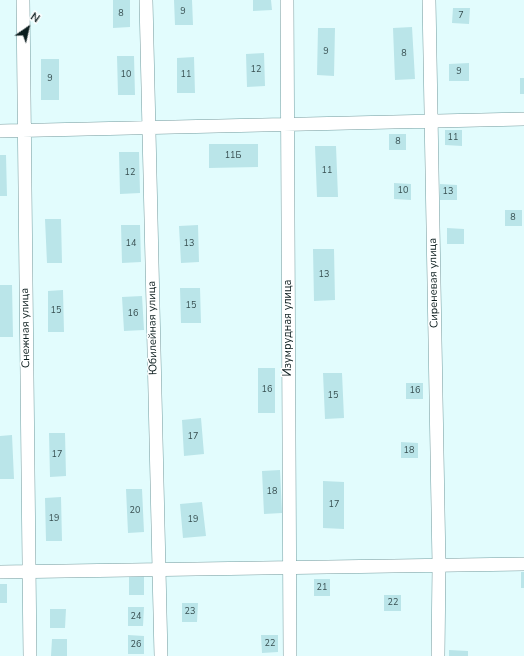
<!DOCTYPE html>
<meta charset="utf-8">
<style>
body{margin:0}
#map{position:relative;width:524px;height:656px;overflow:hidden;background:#e2fcfd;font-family:"Nunito Sans",sans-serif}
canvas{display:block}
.north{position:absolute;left:8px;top:8px;width:40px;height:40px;-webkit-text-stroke:3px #fff;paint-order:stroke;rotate:34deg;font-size:11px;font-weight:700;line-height:16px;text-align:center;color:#0b1c1d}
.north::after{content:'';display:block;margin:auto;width:14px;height:18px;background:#0b1c1d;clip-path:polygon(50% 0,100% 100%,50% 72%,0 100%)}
</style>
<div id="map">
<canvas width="524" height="656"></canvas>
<div class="north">N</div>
</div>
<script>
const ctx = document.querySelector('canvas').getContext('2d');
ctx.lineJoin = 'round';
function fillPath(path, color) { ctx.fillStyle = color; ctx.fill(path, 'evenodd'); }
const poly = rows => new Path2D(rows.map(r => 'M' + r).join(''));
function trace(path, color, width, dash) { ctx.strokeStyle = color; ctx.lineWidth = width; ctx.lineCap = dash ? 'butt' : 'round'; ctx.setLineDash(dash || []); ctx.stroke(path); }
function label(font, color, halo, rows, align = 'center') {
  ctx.font = font + ' "Nunito Sans",sans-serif'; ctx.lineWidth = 3; ctx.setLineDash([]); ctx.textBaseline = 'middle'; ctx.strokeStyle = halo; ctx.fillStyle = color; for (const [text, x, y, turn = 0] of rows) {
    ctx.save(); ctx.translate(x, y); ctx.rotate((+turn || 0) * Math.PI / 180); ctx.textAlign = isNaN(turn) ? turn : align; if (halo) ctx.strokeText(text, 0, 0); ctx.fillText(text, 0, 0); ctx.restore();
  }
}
const building = poly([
 [113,0,130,0,130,27,113,28],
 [174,0,192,0,193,25,175,25],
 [253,0,271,0,272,10,253,11],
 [453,8,470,8,469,24,452,23],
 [412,27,415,79,395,80,393,28],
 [318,28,335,28,334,76,317,75],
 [264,53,265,86,247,87,246,54],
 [117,56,134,56,135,95,118,95],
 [194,57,195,93,177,93,177,58],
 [41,59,59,59,59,100,41,100],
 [469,63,469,81,449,81,449,64],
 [520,78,524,78,524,94,520,94],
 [445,130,462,130,462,146,445,145],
 [389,134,406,134,406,150,389,150],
 [209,144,258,144,258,167,209,168],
 [315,146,336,146,338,197,317,197],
 [119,152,139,152,140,193,120,194],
 [0,155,6,155,7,196,0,196],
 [394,183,411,184,411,200,394,199],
 [440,184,457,185,457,200,440,200],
 [505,210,522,210,522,226,505,226],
 [45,219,61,219,62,263,47,263],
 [121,225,140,225,141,262,122,263],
 [198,225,199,262,181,263,179,226],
 [447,228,464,229,464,244,447,244],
 [313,249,334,249,335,300,314,301],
 [0,285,12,285,13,337,0,337],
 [180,288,200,288,201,323,181,323],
 [63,290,64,332,48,332,48,291],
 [142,296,144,330,124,331,122,297],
 [258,368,275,368,275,413,258,413],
 [323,373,342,373,344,418,325,419],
 [406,383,423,383,423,399,406,399],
 [201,418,204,454,184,456,182,420],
 [49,433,65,433,66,476,50,477],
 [12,435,14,479,0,479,0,436],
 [401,442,418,443,418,458,401,458],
 [280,470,282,513,264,514,262,471],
 [323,481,344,482,344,529,323,528],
 [126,489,142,489,144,532,128,533],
 [61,497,62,541,46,541,45,498],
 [202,502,206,536,183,538,180,504],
 [521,572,524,572,524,588,521,588],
 [129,576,144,576,144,595,129,595],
 [314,579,330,579,330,596,314,596],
 [0,584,7,584,7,603,0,603],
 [384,595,401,595,401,611,384,611],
 [182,603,198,603,197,622,182,622],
 [128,607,144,607,143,626,128,626],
 [50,609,66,609,65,628,50,628],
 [128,635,144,636,144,654,128,654],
 [261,635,278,635,278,652,262,653],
 [52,639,67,639,67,656,51,656],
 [449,650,468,651,468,656,449,656]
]);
const street = poly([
 [23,0,30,656],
 [146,0,161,656],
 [287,0,290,656],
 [429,0,439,565,438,656],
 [0,131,524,119],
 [0,572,524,564]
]);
const numberNames = [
 ["9",183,12],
 ["8",121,14],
 ["7",461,16],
 ["9",326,52],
 ["8",404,54],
 ["12",256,70],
 ["9",459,72],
 ["10",126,75],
 ["11",186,75],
 ["9",50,79],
 ["11",453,138],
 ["8",398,142],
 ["11Б",233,156],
 ["11",327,171],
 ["12",130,173],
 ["10",403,191],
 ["13",448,192],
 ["8",513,218],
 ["14",131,244],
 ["13",189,244],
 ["13",324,275],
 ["15",191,306],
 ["15",56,311],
 ["16",133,314],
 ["16",267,390],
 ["16",415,391],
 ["15",333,396],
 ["17",193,437],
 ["18",409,451],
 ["17",57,455],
 ["18",272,492],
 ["17",334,505],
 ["20",135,511],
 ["19",54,519],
 ["19",193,520],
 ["21",322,588],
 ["22",393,603],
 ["23",190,612],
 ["24",136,617],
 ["22",270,644],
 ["26",136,645]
];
const streetNames = [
 ["Сиреневая улица",434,283,-91],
 ["Снежная улица",26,328,-91],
 ["Юбилейная улица",153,328,-91],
 ["Изумрудная улица",288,328,-90]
];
fillPath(building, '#bae5e9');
trace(street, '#739c9f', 14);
trace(street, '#fff', 13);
label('9px', '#374e50', null, numberNames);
label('11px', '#0b1c1d', '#fff', streetNames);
</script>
